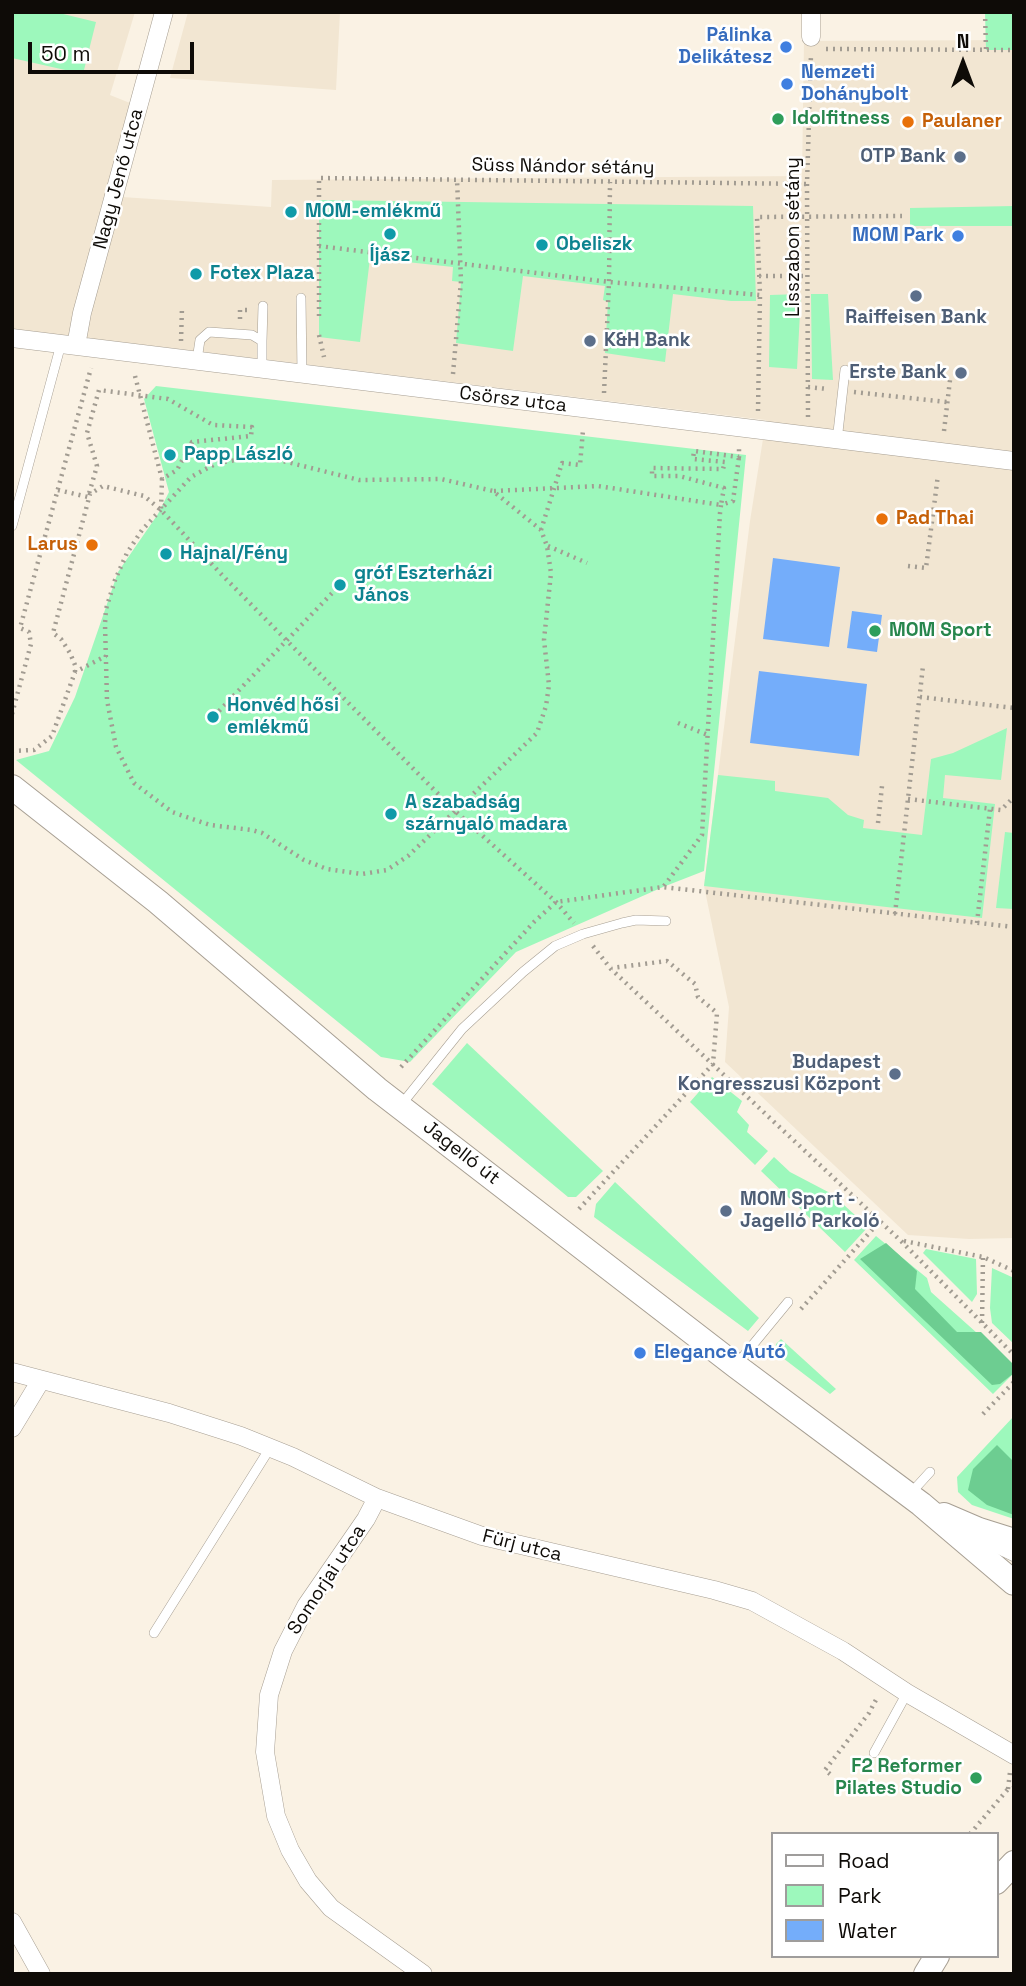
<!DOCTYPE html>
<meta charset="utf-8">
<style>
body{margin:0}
#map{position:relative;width:1026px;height:1986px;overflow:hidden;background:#faf2e4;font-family:"Space Grotesk",sans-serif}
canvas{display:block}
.frame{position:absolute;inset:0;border:14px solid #0e0b07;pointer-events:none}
.legend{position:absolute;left:771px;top:1832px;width:228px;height:126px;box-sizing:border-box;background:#fff;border:2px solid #9f9d9c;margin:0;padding:9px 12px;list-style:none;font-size:21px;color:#0e0b07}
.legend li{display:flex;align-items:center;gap:14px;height:35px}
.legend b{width:35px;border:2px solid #9f9d9c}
.north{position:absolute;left:928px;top:28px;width:70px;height:70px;-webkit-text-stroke:5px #fff;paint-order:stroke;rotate:0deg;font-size:19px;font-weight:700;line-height:28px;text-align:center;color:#0e0b07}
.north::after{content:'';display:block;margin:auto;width:24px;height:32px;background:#0e0b07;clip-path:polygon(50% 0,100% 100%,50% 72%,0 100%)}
.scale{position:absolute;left:28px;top:42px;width:166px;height:32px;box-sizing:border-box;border:4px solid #0e0b07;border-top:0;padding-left:9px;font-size:21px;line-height:24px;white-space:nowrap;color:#0e0b07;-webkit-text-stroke:5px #fff;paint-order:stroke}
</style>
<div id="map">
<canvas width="1026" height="1986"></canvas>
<div class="frame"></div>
<ul class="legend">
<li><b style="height:9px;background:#fff"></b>Road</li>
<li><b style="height:19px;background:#9df8bc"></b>Park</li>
<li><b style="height:19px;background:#74adfa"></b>Water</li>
</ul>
<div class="north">N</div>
<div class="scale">50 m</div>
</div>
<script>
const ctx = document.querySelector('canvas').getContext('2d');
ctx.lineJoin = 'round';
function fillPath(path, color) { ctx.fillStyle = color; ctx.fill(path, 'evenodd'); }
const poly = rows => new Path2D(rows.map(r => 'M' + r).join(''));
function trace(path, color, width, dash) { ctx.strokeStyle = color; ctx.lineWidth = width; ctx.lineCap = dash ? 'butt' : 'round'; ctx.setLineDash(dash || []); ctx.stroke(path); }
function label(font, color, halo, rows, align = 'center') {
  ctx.font = font + ' "Space Grotesk",sans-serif'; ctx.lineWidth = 5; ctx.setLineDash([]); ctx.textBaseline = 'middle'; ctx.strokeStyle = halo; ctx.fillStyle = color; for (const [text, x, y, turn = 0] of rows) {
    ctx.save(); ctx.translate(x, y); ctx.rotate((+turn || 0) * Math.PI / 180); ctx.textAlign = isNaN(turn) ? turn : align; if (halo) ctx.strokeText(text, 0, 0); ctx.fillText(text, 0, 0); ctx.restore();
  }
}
const built = poly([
 [12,12,135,12,110,95,145,109,122,197,271,207,272,180,802,176,804,41,1014,40,1014,1238,969,1239,908,1235,725,1062,729,1007,704,886,750,521,766,420,12,329],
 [188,12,340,12,336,90,170,78]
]);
const green = poly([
 [12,12,55,12,96,22,83,74,12,58],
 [985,12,1014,12,1014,50,986,50],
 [319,200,753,206,756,301,731,301,673,294,665,362,605,353,608,302,603,300,605,286,523,276,513,351,456,343,461,282,452,281,453,267,370,258,360,342,319,337],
 [1014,206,1014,226,910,226,910,208],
 [801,294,797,369,769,367,770,295],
 [811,294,828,294,833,380,812,379],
 [156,386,746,455,704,871,663,887,516,952,410,1062,381,1057,16,760,49,751,75,697,118,572,158,514,169,492,144,399],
 [1007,728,1001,780,945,775,943,798,995,804,982,918,704,886,718,775,775,781,775,791,828,798,848,815,864,820,863,828,922,835,931,759,953,753],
 [1005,832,1014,833,1014,909,996,908],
 [467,1043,603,1171,576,1197,568,1197,432,1084],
 [712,1077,742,1101,737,1112,749,1125,747,1132,768,1151,755,1165,690,1102],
 [774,1157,790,1172,832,1194,868,1227,845,1252,761,1171],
 [615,1182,759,1318,748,1331,594,1217,596,1204],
 [876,1236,927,1278,931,1292,1014,1366,1014,1373,993,1394,854,1260],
 [926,1249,976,1259,977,1294,972,1302,923,1253],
 [992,1268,1014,1278,1014,1344,992,1323,990,1308],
 [781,1339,836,1389,830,1394,775,1352,776,1344],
 [1014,1416,1014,1519,972,1505,958,1492,957,1477]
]);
const forest = poly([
 [886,1243,917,1271,915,1289,957,1332,981,1332,1014,1365,1014,1373,1000,1384,992,1385,860,1259],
 [997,1445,1014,1462,1014,1515,987,1505,968,1490,973,1469]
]);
const water = poly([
 [773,558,840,567,829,647,763,639],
 [852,611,882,615,877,652,847,648],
 [759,671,867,684,859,756,750,743]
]);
const path = poly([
 [985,12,986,50],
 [826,49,1014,50],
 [319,246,609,282,760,295,757,217,902,216],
 [759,276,807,276],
 [319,316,319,178,807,184],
 [240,319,240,310,249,310],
 [319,335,324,357],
 [181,341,182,307],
 [453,374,461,281,457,179],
 [135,376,162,479],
 [808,387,828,389],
 [854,392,947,402],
 [604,393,609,282,610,182],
 [758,411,760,295],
 [808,417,807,184,811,54],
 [944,431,950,380],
 [249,458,283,461,359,480,441,479,493,491,541,530,547,546,551,573,544,640,549,685,546,706,537,733,408,856,387,870,362,874,327,869,304,860,262,833,252,830,210,825,172,812,134,783,116,747,107,700,105,624,106,609,115,580,127,553,142,530,191,477,217,463,249,458],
 [58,490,88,497,97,466,87,433,99,390,168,399,213,425,252,427,251,436,192,442,177,470,162,479,161,509],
 [494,491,598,486,721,505,724,488,679,476,652,476,652,468,723,469,725,462,693,459,694,451,739,457,739,449],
 [541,530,562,463,580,465,583,430],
 [548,546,587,563],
 [908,566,926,568,938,475],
 [75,672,75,665,70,653,61,639,53,633,90,494,103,486,144,496,161,510,223,576,455,811,556,902,574,923],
 [920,697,1014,708],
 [219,711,335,590],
 [12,714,31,644,29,632,20,628,91,368],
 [678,723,708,735],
 [12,751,34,750,52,736,75,672,106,656],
 [908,799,1001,810,1014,797],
 [878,823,882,786],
 [664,886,702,835,720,513,721,505,733,501,739,457],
 [895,914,923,666],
 [977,923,990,809],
 [593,946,611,969,901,1241,1014,1355],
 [401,1067,534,922,556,902,663,887,1014,927],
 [579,1209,713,1064,717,1013,698,997,695,984,667,961,612,968],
 [904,1241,983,1257,1014,1271],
 [801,1309,880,1221],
 [982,1323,983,1257],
 [983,1414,1014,1382],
 [830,1774,825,1770,869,1713,878,1696],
 [1008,1789,1010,1772],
 [970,1834,1008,1789,1014,1788]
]);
const lane = poly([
 [301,298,302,374],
 [262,341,263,306],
 [197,360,200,340,209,332,252,335,262,341,262,369],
 [837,441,845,370],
 [12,526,61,344],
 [401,1105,462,1029,523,972,555,946,583,934,622,923,636,920,666,921],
 [737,1364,788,1302],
 [910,1494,930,1472],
 [987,1544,1014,1557],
 [154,1633,270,1448],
 [874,1753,907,1693]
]);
const street = poly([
 [811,12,811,37],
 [12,338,1014,461],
 [76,346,82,313,164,12],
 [12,1372,169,1413,241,1436,293,1457,377,1498,482,1536,714,1590,752,1601,843,1651,907,1693,1014,1755],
 [12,1428,41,1380],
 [377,1498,366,1519,306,1606,283,1651,269,1695,265,1752,276,1816,290,1850,308,1881,331,1908,423,1974],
 [12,1922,41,1974]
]);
const secondary = poly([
 [12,787,158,902,377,1089,736,1366,921,1504,1014,1583],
 [944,1515,979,1530,1014,1541],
 [996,1882,1014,1863],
 [926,1974,937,1956]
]);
const markers = [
 [786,47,7,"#3f7fe0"],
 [787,84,7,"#3f7fe0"],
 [778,119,7,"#2e9e5b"],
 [908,122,7,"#e8710a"],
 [960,157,7,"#5c6f8a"],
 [291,212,7,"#0f9aa8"],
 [390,234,7,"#0f9aa8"],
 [958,236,7,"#3f7fe0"],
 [542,245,7,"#0f9aa8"],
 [196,274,7,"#0f9aa8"],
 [916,296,7,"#5c6f8a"],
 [590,341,7,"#5c6f8a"],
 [961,373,7,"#5c6f8a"],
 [170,455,7,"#0f9aa8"],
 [882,519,7,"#e8710a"],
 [92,545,7,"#e8710a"],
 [166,554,7,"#0f9aa8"],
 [340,585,7,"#0f9aa8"],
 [875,631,7,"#2e9e5b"],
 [213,717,7,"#0f9aa8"],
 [391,814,7,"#0f9aa8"],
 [895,1074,7,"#5c6f8a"],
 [726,1211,7,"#5c6f8a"],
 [640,1353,7,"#3f7fe0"],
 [976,1778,7,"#2e9e5b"]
];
const shopNames = [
 ["Pálinka",772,36],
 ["Delikátesz",772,58],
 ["Nemzeti",801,73,"left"],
 ["Dohánybolt",801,95,"left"],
 ["MOM Park",944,236],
 ["Elegance Autó",654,1353,"left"]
];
const leisureNames = [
 ["Idolfitness",792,119],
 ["MOM Sport",889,631],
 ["F2 Reformer",962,1767,"right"],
 ["Pilates Studio",962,1789,"right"]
];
const foodNames = [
 ["Paulaner",922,122],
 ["Pad Thai",896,519],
 ["Larus",78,545,"right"]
];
const serviceNames = [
 ["OTP Bank",946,157],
 ["Raiffeisen Bank",916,318,"center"],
 ["K&H Bank",604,341,"left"],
 ["Erste Bank",947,373],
 ["Budapest",881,1063],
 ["Kongresszusi Központ",881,1085],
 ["MOM Sport -",740,1200,"left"],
 ["Jagelló Parkoló",740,1222,"left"]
];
const streetNames = [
 ["Süss Nándor sétány",563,167,1],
 ["Nagy Jenő utca",119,179,-75],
 ["Lisszabon sétány",794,237,-90],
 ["Csörsz utca",513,400,7],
 ["Jagelló út",461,1153,38],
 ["Fürj utca",522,1546,14],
 ["Somorjai utca",327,1580,-57]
];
const cultureNames = [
 ["MOM-emlékmű",305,212],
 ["Obeliszk",556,245],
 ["Íjász",390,256,"center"],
 ["Fotex Plaza",210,274],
 ["Papp László",184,455],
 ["Hajnal/Fény",180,554],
 ["gróf Eszterházi",354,574],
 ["János",354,596],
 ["Honvéd hősi",227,706],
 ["emlékmű",227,728],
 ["A szabadság",405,803],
 ["szárnyaló madara",405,825]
];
fillPath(built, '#f2e6d2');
fillPath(green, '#9df8bc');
fillPath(forest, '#6dcd91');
fillPath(water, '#74adfa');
trace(lane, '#a79f93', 10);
trace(street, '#a79f93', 19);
trace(secondary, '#a79f93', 26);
trace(path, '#a29c92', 4.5, [2, 5]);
trace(lane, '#fff', 9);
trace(street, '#fff', 18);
trace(secondary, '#fff', 24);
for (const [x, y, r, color] of markers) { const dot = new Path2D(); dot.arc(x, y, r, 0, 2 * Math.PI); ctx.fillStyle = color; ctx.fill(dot); trace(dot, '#fff', 2.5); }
label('bold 19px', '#366cbe', '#fff', shopNames, 'right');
label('bold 19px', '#27864d', '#fff', leisureNames, 'left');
label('bold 19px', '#c56008', '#fff', foodNames, 'left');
label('bold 19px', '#4e5e75', '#fff', serviceNames, 'right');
label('19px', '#0e0b07', '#fff', streetNames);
label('bold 19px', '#0d838f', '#fff', cultureNames, 'left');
</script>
